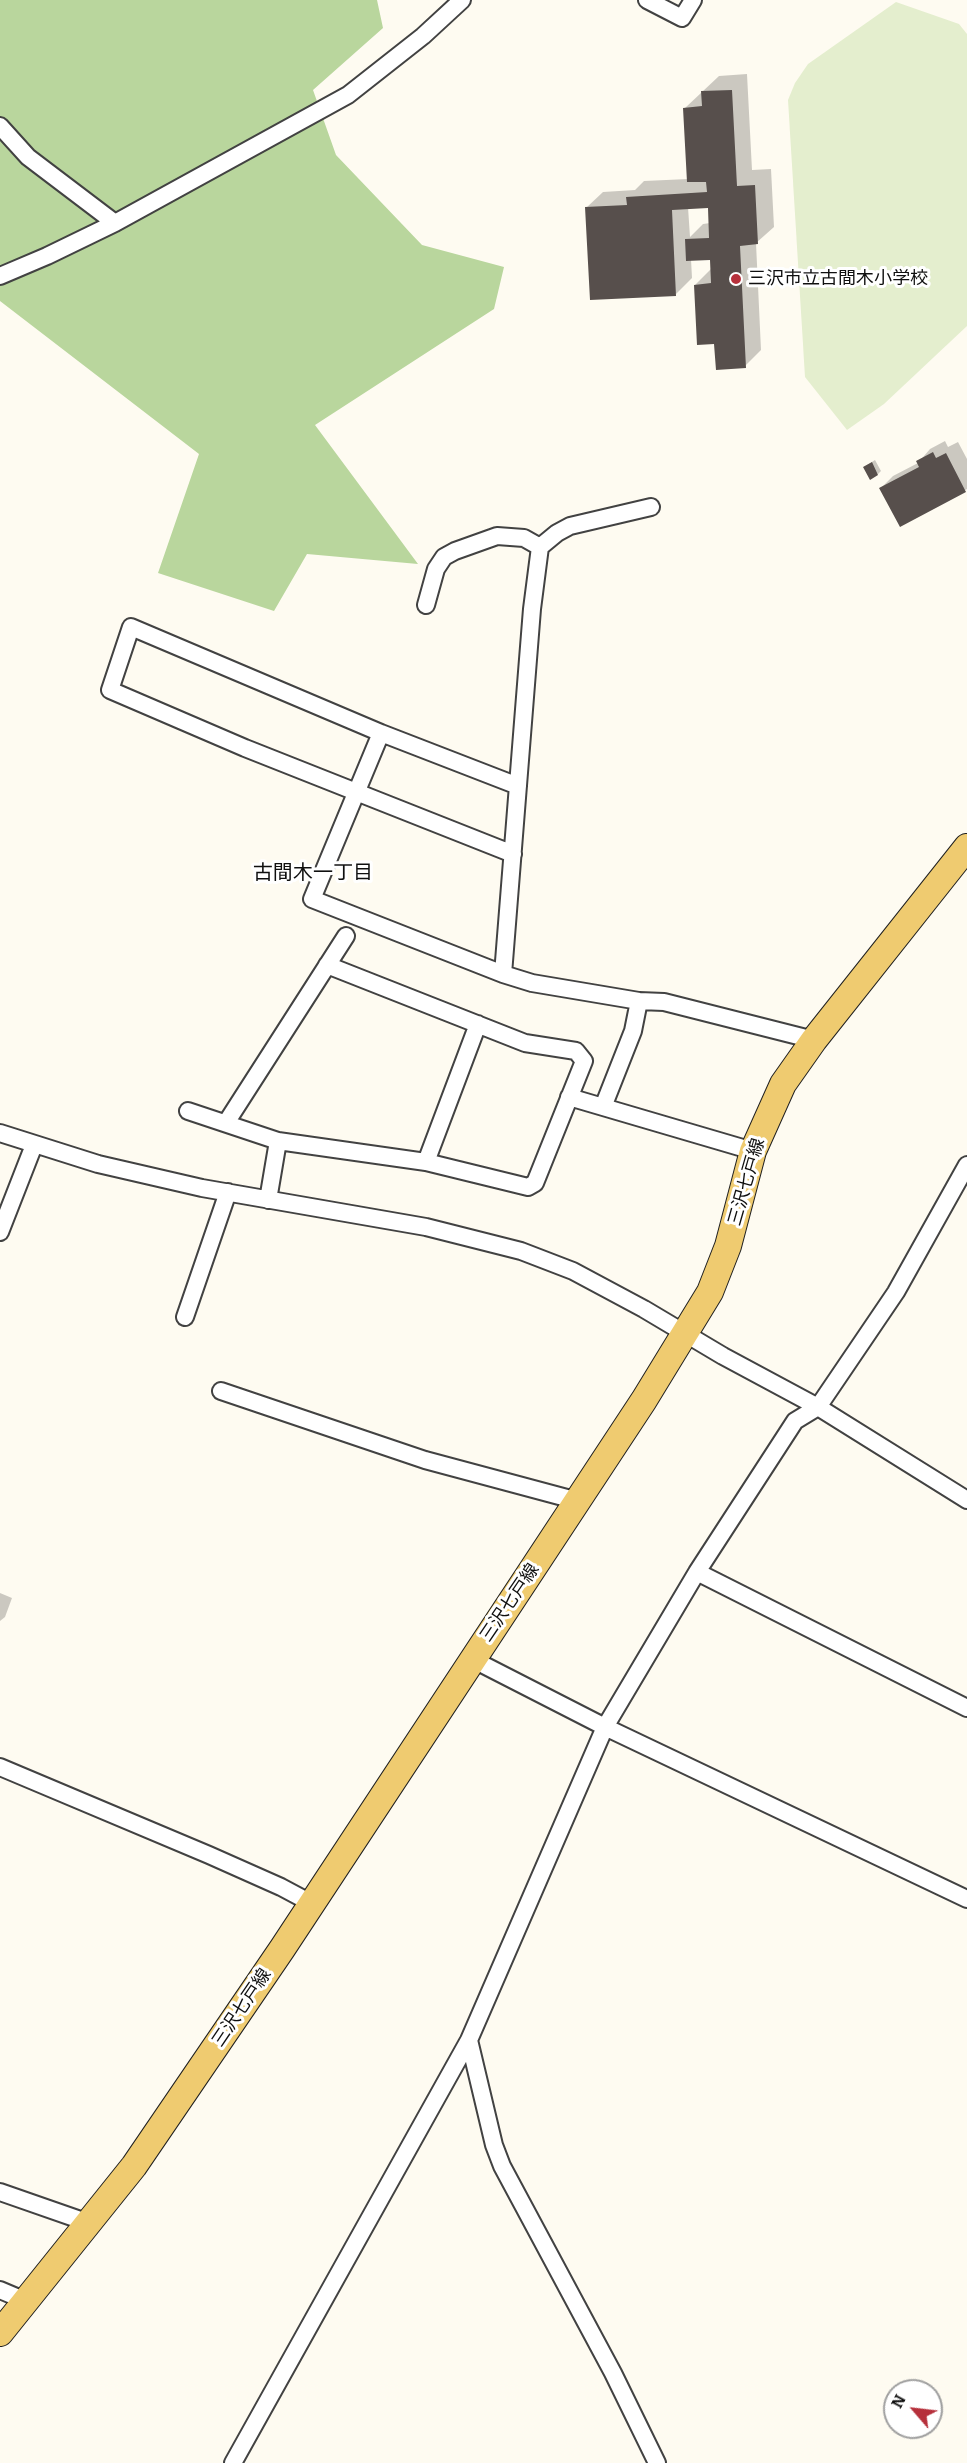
<!DOCTYPE html>
<meta charset="utf-8">
<style>
body{margin:0}
#map{position:relative;width:967px;height:2463px;overflow:hidden;background:#fefbf1;font-family:Bitter,serif}
canvas{display:block}
.north{position:absolute;left:883px;top:2379px;width:60px;height:60px;box-sizing:border-box;background:#fff;border:2px solid #9f9f9f;border-radius:50%;rotate:298deg;font-size:16px;font-weight:700;line-height:24px;text-align:center;color:#0f0f0f}
.north::after{content:'';display:block;margin:auto;width:21px;height:27px;background:#b6303b;clip-path:polygon(50% 0,100% 100%,50% 72%,0 100%)}
</style>
<div id="map">
<canvas width="967" height="2463"></canvas>
<div class="north">N</div>
</div>
<script>
const ctx = document.querySelector('canvas').getContext('2d');
ctx.lineJoin = 'round';
function fillPath(path, color) { ctx.fillStyle = color; ctx.fill(path, 'evenodd'); }
const poly = rows => new Path2D(rows.map(r => 'M' + r).join(''));
function trace(path, color, width, dash) { ctx.strokeStyle = color; ctx.lineWidth = width; ctx.lineCap = dash ? 'butt' : 'round'; ctx.setLineDash(dash || []); ctx.stroke(path); }
function label(font, color, halo, rows, align = 'center') {
  ctx.font = font + ' Bitter,"Noto Sans JP",serif'; ctx.lineWidth = 6; ctx.setLineDash([]); ctx.textBaseline = 'middle'; ctx.strokeStyle = halo; ctx.fillStyle = color; for (const [text, x, y, turn = 0] of rows) {
    ctx.save(); ctx.translate(x, y); ctx.rotate((+turn || 0) * Math.PI / 180); ctx.textAlign = isNaN(turn) ? turn : align; if (halo) ctx.strokeText(text, 0, 0); ctx.fillText(text, 0, 0); ctx.restore();
  }
}
const forest = poly([
 [0,0,377,0,383,28,313,90,336,155,422,245,504,267,494,309,315,425,418,564,307,554,274,611,158,573,199,454,0,301]
]);
const pitch = poly([
 [896,2,959,24,967,34,967,326,884,404,847,430,805,377,788,100,795,83,808,64]
]);
const shadow = poly([
 [747,74,752,170,771,169,774,227,756,243,761,350,745,366,716,342,695,285,712,268,712,258,691,259,692,278,676,294,586,208,603,192,635,190,644,181,688,179,685,108,719,76],
 [709,206,710,223,703,224,690,237,688,207],
 [945,441,948,447,958,442,967,459,967,489,900,525,881,488,893,476,918,463,930,449],
 [875,460,881,471,878,474,864,467],
 [0,1593,12,1598,5,1617,0,1621]
]);
const building = poly([
 [732,90,737,186,755,185,758,244,740,246,746,368,716,370,714,344,697,345,694,285,711,283,710,260,686,261,685,239,709,238,708,208,672,210,676,296,590,300,585,207,627,205,626,197,707,192,706,182,687,182,683,108,702,106,701,91],
 [933,452,936,458,946,453,966,492,900,527,879,488,919,467,916,461],
 [872,462,878,475,870,480,863,467]
]);
const street = poly([
 [647,0,682,18,693,0],
 [0,126,28,157,115,223],
 [0,276,47,256,115,223,348,95,423,36,462,0],
 [426,605,436,569,444,557,455,551,497,536,524,538,540,547],
 [381,733,312,899,503,974,532,983,639,1001,664,1002,814,1040],
 [513,854,245,748,110,690,131,627,381,733,518,786],
 [503,974,532,609,540,547,557,533,570,526,651,507],
 [569,1097,753,1151],
 [603,1107,633,1031,639,1001],
 [188,1111,278,1141,426,1162,528,1187,535,1183,584,1061,576,1051,525,1043,327,965],
 [226,1123,346,936],
 [0,1133,98,1164,202,1188,426,1227,521,1251,573,1271,644,1309,723,1356,818,1407,967,1500],
 [426,1162,478,1024],
 [268,1200,278,1141],
 [0,1232,34,1145],
 [185,1317,228,1192],
 [221,1391,425,1460,578,1501],
 [697,1572,967,1708],
 [472,1659,605,1727,967,1899],
 [0,1767,209,1855,281,1887,311,1903],
 [469,2040,494,2145,502,2166,613,2373,657,2463],
 [0,2192,89,2223],
 [0,2290,26,2301],
 [233,2463,469,2040,605,1727,697,1572,795,1421,818,1407,896,1292,967,1165]
]);
const primary = poly([
 [0,2333,134,2166,282,1949,644,1400,710,1292,728,1246,753,1151,783,1084,814,1040,967,847]
]);
const markers = [
 [736,279,6,"#b6303b"]
];
const poiNames = [
 ["三沢市立古間木小学校",748,279]
];
const streetNames = [
 ["三沢七戸線",747,1182,-74],
 ["三沢七戸線",510,1603,-56],
 ["三沢七戸線",242,2008,-56]
];
const neighbourhoodNames = [
 ["古間木一丁目",313,873]
];
fillPath(forest, '#b9d69d');
fillPath(pitch, '#e4eece');
fillPath(shadow, '#0003');
fillPath(building, '#574f4c');
trace(street, '#424242', 20);
trace(primary, '#202020', 28);
trace(street, '#fff', 16);
trace(primary, '#efcb70', 26);
for (const [x, y, r, color] of markers) { const dot = new Path2D(); dot.arc(x, y, r, 0, 2 * Math.PI); ctx.fillStyle = color; ctx.fill(dot); trace(dot, '#fff', 2); }
label('18px', '#0f0f0f', '#fff', poiNames, 'left');
label('18px', '#0f0f0f', '#fff', streetNames);
label('20px', '#0f0f0f', '#fff', neighbourhoodNames);
</script>
